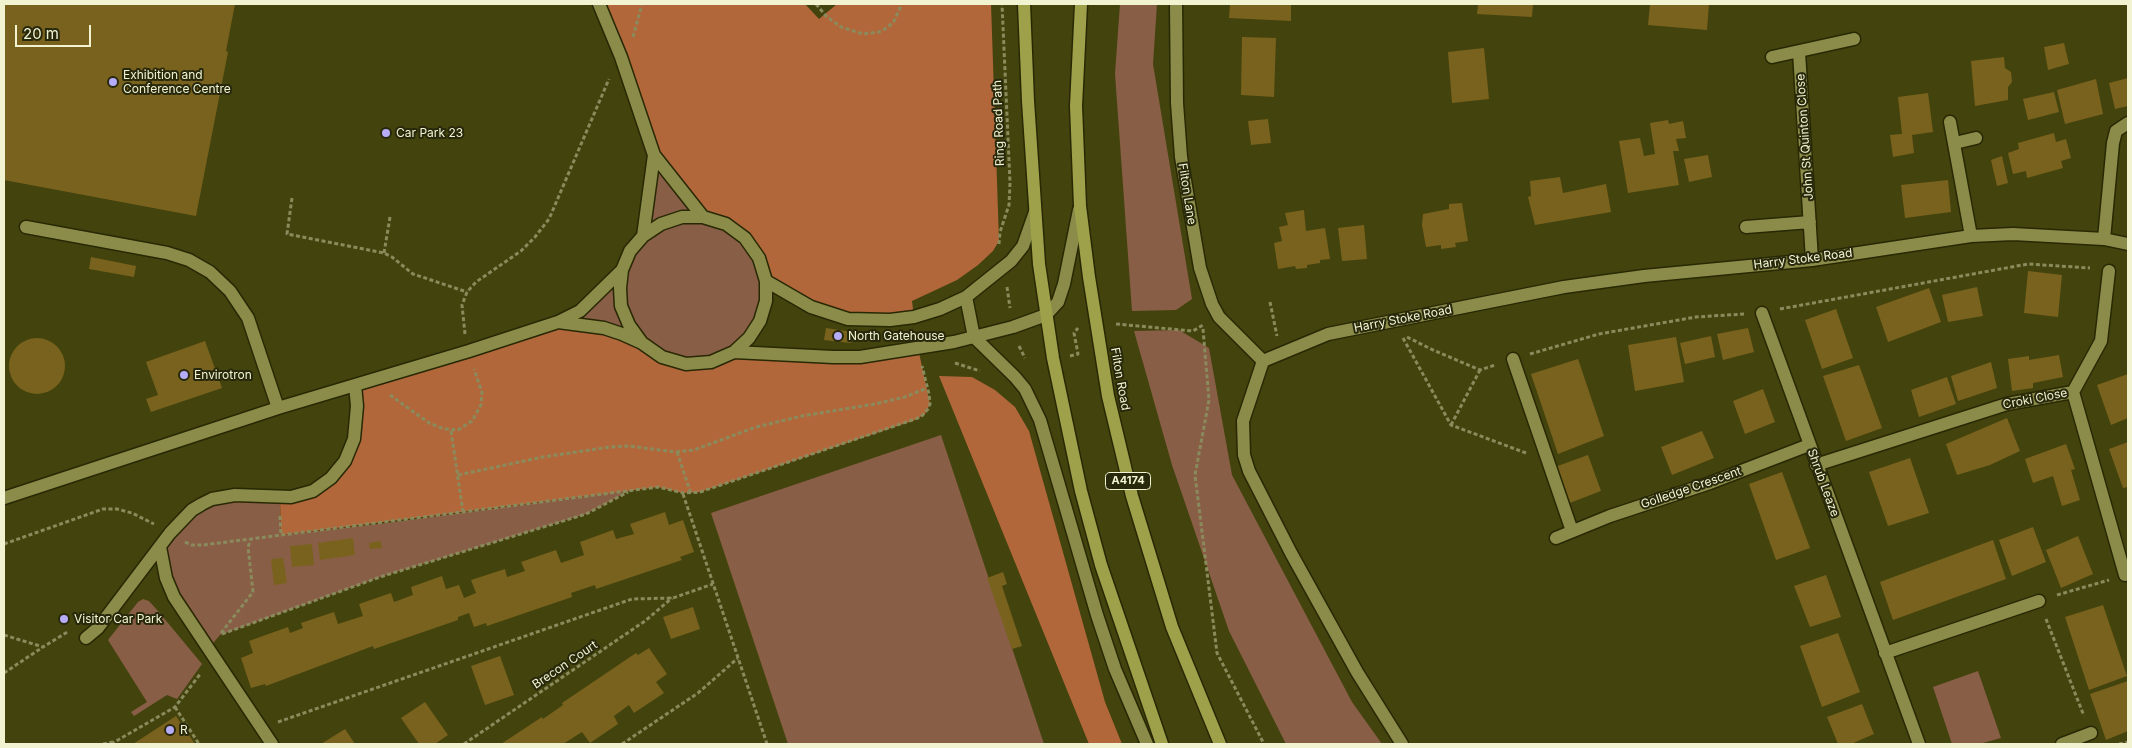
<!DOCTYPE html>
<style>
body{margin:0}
#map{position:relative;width:2132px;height:748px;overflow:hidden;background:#43430d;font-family:Inter,sans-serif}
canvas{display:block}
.frame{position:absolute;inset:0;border:5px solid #f2f4d1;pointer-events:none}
.scale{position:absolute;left:15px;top:25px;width:76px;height:22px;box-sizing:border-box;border:2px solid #f2f4d1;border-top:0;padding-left:6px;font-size:15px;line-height:18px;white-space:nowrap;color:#f2f4d1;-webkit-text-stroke:4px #28280c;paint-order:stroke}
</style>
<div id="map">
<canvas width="2132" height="748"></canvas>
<div class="frame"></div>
<div class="scale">20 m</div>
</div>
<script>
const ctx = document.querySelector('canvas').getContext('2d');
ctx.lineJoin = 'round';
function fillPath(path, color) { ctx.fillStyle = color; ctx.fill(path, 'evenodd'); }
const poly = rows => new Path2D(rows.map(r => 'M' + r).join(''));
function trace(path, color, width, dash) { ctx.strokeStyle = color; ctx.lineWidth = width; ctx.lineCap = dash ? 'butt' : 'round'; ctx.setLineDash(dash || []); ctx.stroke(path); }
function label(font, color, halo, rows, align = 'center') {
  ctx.font = font + ' Inter,sans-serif'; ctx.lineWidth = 4; ctx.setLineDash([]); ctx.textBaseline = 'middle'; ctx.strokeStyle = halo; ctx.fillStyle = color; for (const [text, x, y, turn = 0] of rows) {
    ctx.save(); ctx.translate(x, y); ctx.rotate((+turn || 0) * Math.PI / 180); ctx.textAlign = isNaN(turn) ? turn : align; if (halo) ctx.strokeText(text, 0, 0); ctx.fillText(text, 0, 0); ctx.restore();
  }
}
const green = poly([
 [1120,4,1157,4,1153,64,1192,299,1176,310,1132,311,1115,74],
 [654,155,759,258,766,301,734,352,686,364,558,322,580,311,643,236],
 [1179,330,1209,348,1232,475,1352,702,1382,744,1286,744,1229,631,1172,465,1134,331],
 [941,435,1044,744,788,744,711,513],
 [631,490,586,514,380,577,220,635,208,649,174,597,160,547,202,504,280,497,281,535,387,523],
 [143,599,149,601,158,611,202,664,177,699,167,695,134,716,131,712,147,702,108,640,138,602],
 [1978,671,2001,738,1979,744,1952,744,1933,687]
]);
const forest = poly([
 [599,4,805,4,819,19,837,4,991,4,999,241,993,251,978,265,957,280,912,301,914,317,848,319,766,281,745,238,703,217,654,155],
 [558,322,585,325,686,364,734,352,803,356,918,348,930,404,925,414,915,420,700,492,683,493,658,487,281,535,280,497,302,495,345,461,355,385],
 [939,376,972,377,995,390,1015,407,1029,431,1105,702,1122,744,1089,744]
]);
const building = poly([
 [4,4,235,4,226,51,228,52,196,216,4,180],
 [1230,4,1291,4,1291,21,1229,18],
 [1478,4,1533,4,1532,17,1477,14],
 [1650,4,1709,4,1707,30,1648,25],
 [1242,37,1276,38,1274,97,1241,95],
 [2064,43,2069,64,2048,70,2044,47],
 [1484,48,1489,99,1452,103,1448,52],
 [2004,57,2005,68,2011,72,2012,82,2008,87,2008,100,1975,106,1971,61],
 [2128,78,2128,106,2115,109,2109,83],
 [2096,79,2103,114,2065,124,2057,90],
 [2054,92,2059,112,2028,120,2023,99],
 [1928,93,1933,132,1912,135,1914,153,1893,157,1890,135,1902,134,1898,97],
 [1268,119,1271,143,1251,145,1248,121],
 [1668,120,1669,124,1683,121,1686,138,1676,139,1679,151,1673,151,1679,185,1628,193,1619,141,1640,138,1644,156,1655,154,1650,123],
 [2054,133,2056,142,2066,139,2071,158,2061,161,2063,168,2027,178,2026,171,2013,174,2008,153,2019,149,2018,143],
 [1708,155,1712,177,1689,182,1684,159],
 [2002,156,2008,183,1997,186,1991,160],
 [1560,177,1563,193,1606,184,1611,212,1535,225,1528,197,1531,196,1530,181],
 [1948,180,1951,212,1905,218,1901,185],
 [1462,203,1468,241,1455,243,1456,247,1441,249,1441,245,1426,247,1422,225,1423,214,1449,209,1449,204],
 [1304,210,1306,231,1325,228,1330,259,1320,260,1320,263,1307,265,1307,268,1296,269,1295,266,1278,269,1274,243,1282,241,1279,227,1288,225,1285,213],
 [1364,225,1367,259,1342,261,1338,228],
 [91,257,136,266,134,277,89,269],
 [2028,271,2062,275,2058,317,2024,313],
 [1977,287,1983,316,1948,322,1942,295],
 [1929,288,1941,322,1888,342,1876,307],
 [1836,309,1853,358,1822,369,1805,320],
 [826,328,852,332,851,343,824,340],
 [1748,328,1754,352,1723,360,1717,334],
 [1711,336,1715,357,1685,364,1680,343],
 [1676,337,1684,382,1635,391,1628,345],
 '9 366a28 28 0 1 1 56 0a28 28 0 1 1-56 0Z',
 [205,341,222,388,151,412,146,399,158,395,146,362],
 [2059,355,2063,377,2033,383,2033,388,2012,391,2008,359,2029,356,2029,360],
 [1578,359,1604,436,1558,454,1531,374],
 [1991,362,1997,388,1958,401,1951,376],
 [1859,365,1882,428,1846,441,1823,376],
 [2128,374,2128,418,2111,425,2097,385],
 [1947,377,1956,404,1919,417,1911,390],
 [1763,389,1775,422,1745,434,1733,401],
 [2007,418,2020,451,1990,465,1957,475,1946,444],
 [1702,431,1714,458,1672,475,1661,447],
 [2128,442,2128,487,2123,488,2109,449],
 [2066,444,2075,469,2071,470,2080,500,2062,506,2053,476,2033,483,2025,459],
 [1588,455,1601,491,1567,504,1552,468],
 [1910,458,1929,513,1888,526,1869,472],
 [1782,472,1810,548,1776,560,1749,484],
 [665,512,669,525,683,520,694,552,680,557,682,560,596,589,595,585,571,593,572,597,487,626,486,623,474,627,469,613,458,617,458,620,374,649,373,646,266,686,265,684,251,688,241,658,253,653,249,641,288,627,290,633,303,628,301,623,334,612,338,624,363,616,359,604,391,593,394,602,413,595,411,587,442,576,446,589,459,585,464,598,476,593,471,580,505,569,507,577,525,571,521,562,556,550,561,563,584,555,580,542,613,530,616,539,634,534,630,524],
 [2033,527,2046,562,2012,576,1999,540],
 [2078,536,2093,574,2061,588,2046,550],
 [353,538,355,555,320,560,318,543],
 [1993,540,2006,579,1893,620,1880,582],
 [381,541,382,548,370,549,369,543],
 [312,544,314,565,292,567,290,546],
 [283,558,287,583,274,585,271,559],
 [1003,572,1007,584,1002,586,1022,646,1012,649,987,578],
 [1826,575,1841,617,1810,627,1794,586],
 [2103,605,2127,676,2089,690,2065,617],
 [693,607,700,629,671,639,663,617],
 [1838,633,1860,692,1822,707,1800,646],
 [649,648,667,674,656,682,664,693,634,713,629,705,614,716,618,724,590,743,582,732,563,744,501,744,542,717,543,719,563,705,562,703,636,653,638,655],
 [500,656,514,695,485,705,471,666],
 [2128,681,2128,731,2106,740,2090,694],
 [425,702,448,735,435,744,419,744,401,718],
 [1862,704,1874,734,1851,744,1838,744,1827,717],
 [176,716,195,744,133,744],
 [345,729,355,744,321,744]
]);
const path = poly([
 [816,4,826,16,841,27,863,34,879,32,887,28,894,21,902,4],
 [633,37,642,4],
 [292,198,287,234,384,253,392,257,413,274,467,292],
 [999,244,1000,232,1009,205,1010,183,1002,4],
 [384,253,390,217],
 [1007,287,1010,308],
 [1270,302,1277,336],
 [1780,309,2028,264,2090,268],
 [1116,324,1193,331,1203,325],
 [1203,329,1209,400,1195,475,1217,653,1264,744],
 [465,334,462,305,467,292,476,282,521,251,535,237,549,219,609,79],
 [1407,337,1433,350,1480,370,1495,365],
 [1403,338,1451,425,1526,453],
 [1019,346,1025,358],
 [1530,354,1599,334,1696,317,1744,314],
 [1070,356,1078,354,1074,333,1078,328],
 [955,363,980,371],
 [390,395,429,423,444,429,458,430,472,421,481,405,482,392,474,369],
 [1451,425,1480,370],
 [451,431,463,512],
 [677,452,691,494],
 [458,475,543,457,610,447,629,446,675,452,694,450,756,427,802,416,875,404,905,397,927,388],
 [683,494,767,744],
 [280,516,281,535],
 [185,542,192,545,203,545,658,487,683,493,700,492,921,417,928,409,930,404,929,394,922,366],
 [4,544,103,509,117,509,132,513,154,524],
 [2057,595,2109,580],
 [2046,619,2084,716],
 [221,633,253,592,248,547,251,539],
 [222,634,380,577,586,514,628,492],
 [4,635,43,647,69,631],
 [4,673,43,647],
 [175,707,199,744],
 [278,722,632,599,673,598,713,584],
 [103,744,113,742],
 [111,744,175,707,201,673],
 [464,744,645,621,672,598],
 [622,744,698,693,738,658],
 [2119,744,2128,742]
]);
const minor = poly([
 [599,4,621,57,654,155,703,217],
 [1176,4,1177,103,1181,157,1200,268,1212,304,1219,317,1263,361],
 [1799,52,1812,260],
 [1772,57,1854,39],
 [1950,122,1971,236],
 [1955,143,1976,138],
 [26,227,167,253,189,260,210,272,230,291,248,318,278,408],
 [1746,227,1810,222],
 [643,236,654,155],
 [2104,239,2113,143,2116,131,2128,123],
 [766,281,811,307,848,319,890,320,914,317,940,309,966,297,1011,261,1023,246,1035,212],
 [966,297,974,337,1015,377,1025,389,1040,420,1097,615,1115,669,1147,744],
 [1762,313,1919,744],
 [558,322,604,328,622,334,642,343,662,357,686,364,711,362,734,352,749,338,760,321,766,301,766,281,759,258,745,238,726,224,703,217,682,217,661,224,643,236,630,251,622,270,620,288,621,306,629,325,642,343],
 [734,352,833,357,860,357,954,342,1013,327,1046,315,1058,302,1064,284,1079,210],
 [1513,359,1572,531],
 [2073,392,2101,341,2109,271],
 [1816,465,2007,404,2073,392,2125,575,2128,573],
 [4,498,278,408,469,351,558,322,580,311,622,270],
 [1556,538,1610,516,1710,483,1809,445],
 [160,547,166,578,174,597,272,744],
 [86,638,98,628,170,533,192,510,202,504,212,499,235,495,291,497,313,491,331,478,345,461,354,439,357,406,355,385],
 [1885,653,2039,601],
 [1402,744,1357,672,1291,553,1249,471,1244,455,1243,421,1263,361,1328,334,1564,287,1644,276,1812,260,1971,236,2013,234,2104,239,2128,244],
 [2062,744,2091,733]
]);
const major = poly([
 [1024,4,1028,101,1039,264,1053,358,1081,491,1101,565,1162,744],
 [1081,4,1076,106,1080,206,1089,277,1108,396,1132,496,1172,627,1220,744]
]);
const markers = [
 [113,82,5,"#b6acf8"],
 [386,133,5,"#b6acf8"],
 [838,336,5,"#b6acf8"],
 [184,375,5,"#b6acf8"],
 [64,619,5,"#b6acf8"],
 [170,730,5,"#b6acf8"]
];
const shields = [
 [1128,481,45]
];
const shieldNames = [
 ["A4174",1128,481]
];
const poiNames = [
 ["Exhibition and",123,75],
 ["Conference Centre",123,89],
 ["Car Park 23",396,133],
 ["North Gatehouse",848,336],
 ["Envirotron",194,375],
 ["Visitor Car Park",74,619],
 ["R",180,730]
];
const streetNames = [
 ["Ring Road Path",999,123,-92],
 ["John St Quinton Close",1805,137,-94],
 ["Filton Lane",1187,194,81],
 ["Harry Stoke Road",1803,259,-7],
 ["Harry Stoke Road",1403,319,-11],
 ["Filton Road",1120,379,80],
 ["Croki Close",2035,399,-11],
 ["Shrub Leaze",1823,483,70],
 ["Golledge Crescent",1691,488,-19],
 ["Brecon Court",565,665,-34]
];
fillPath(green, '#895e46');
fillPath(forest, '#b2673b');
fillPath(building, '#79621d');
trace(minor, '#282904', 15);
trace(major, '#282904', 15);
trace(path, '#8a8b5c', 3, [4, 2.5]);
trace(minor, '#8b8c49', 12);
trace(major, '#9fa04a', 12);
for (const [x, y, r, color] of markers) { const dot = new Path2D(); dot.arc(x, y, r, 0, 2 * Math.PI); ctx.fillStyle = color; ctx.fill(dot); trace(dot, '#28280c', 2); }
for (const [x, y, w] of shields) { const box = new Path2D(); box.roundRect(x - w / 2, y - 8.5, w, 17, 4); ctx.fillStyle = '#28280c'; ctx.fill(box); trace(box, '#f2f4d1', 1); }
label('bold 11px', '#f2f4d1', null, shieldNames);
label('12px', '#f2f4d1', '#28280c', poiNames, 'left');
label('12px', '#f2f4d1', '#28280c', streetNames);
</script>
